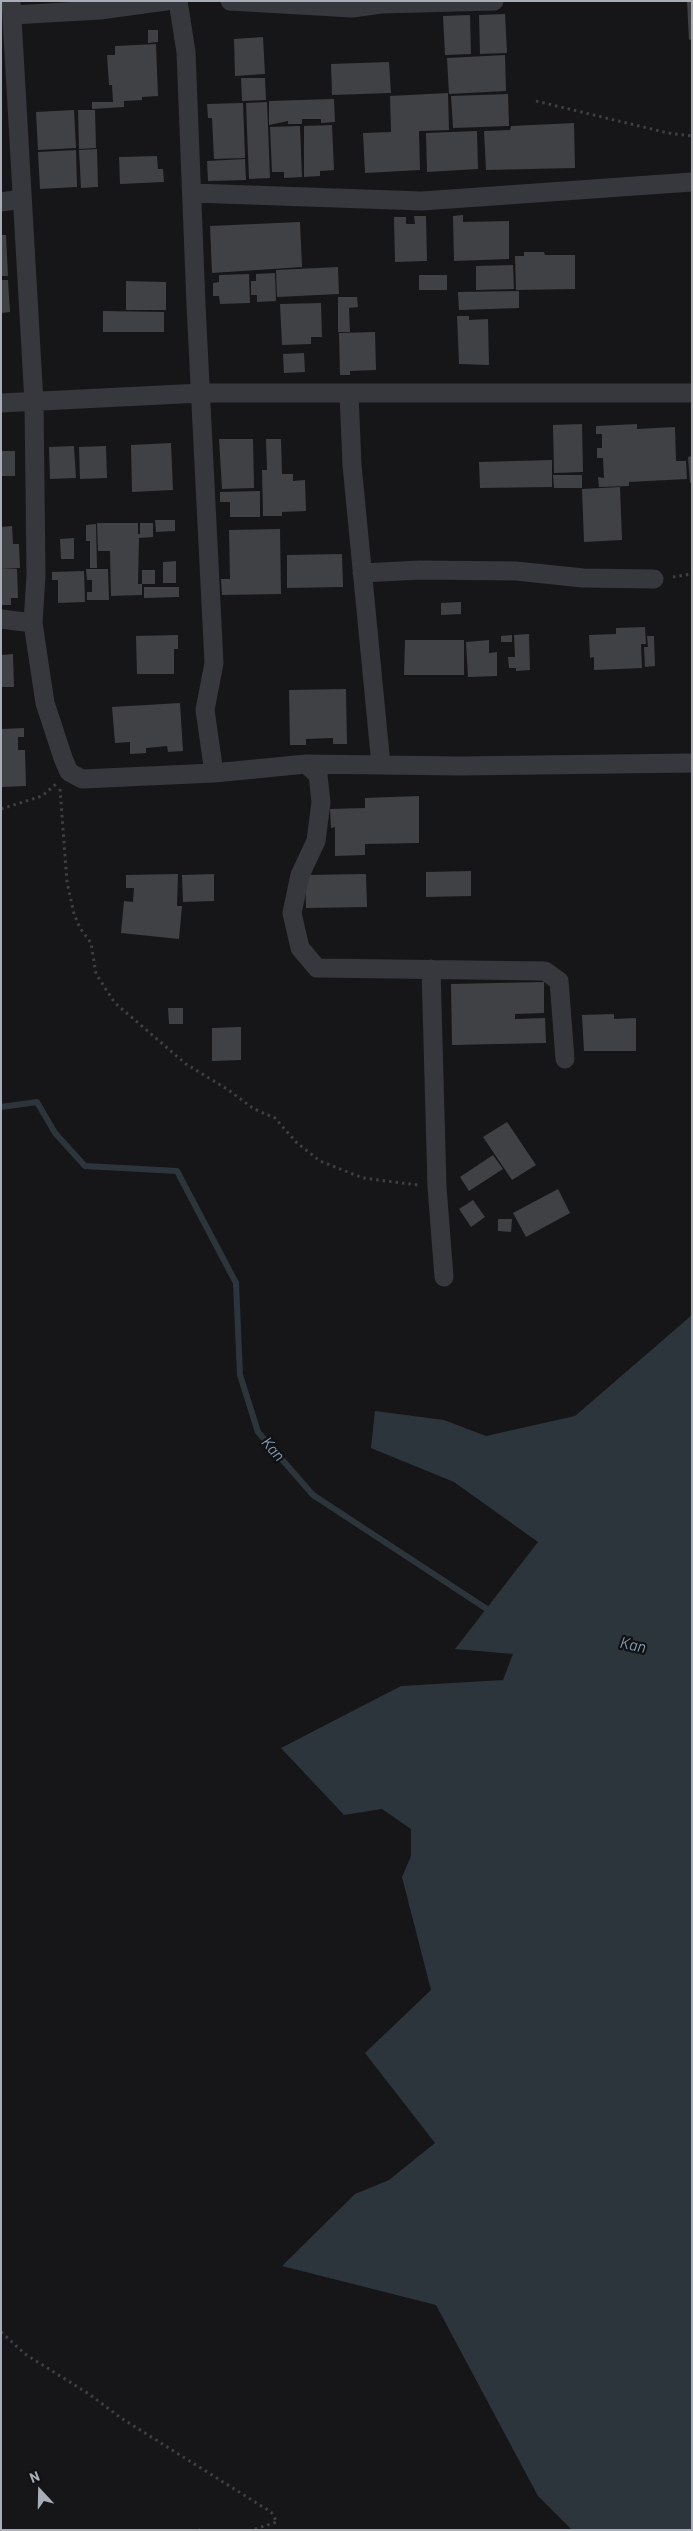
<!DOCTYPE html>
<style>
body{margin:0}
#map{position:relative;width:693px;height:2531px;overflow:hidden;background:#161618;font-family:Barlow,sans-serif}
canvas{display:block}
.frame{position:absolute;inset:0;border:2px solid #a8adb8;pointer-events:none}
.north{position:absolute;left:15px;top:2466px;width:50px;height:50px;-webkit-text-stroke:4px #111113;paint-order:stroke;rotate:339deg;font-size:14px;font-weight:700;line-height:20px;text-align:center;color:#a8adb8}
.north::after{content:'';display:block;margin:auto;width:18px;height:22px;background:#a8adb8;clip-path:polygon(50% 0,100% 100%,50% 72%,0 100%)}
</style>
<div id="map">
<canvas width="693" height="2531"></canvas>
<div class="frame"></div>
<div class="north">N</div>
</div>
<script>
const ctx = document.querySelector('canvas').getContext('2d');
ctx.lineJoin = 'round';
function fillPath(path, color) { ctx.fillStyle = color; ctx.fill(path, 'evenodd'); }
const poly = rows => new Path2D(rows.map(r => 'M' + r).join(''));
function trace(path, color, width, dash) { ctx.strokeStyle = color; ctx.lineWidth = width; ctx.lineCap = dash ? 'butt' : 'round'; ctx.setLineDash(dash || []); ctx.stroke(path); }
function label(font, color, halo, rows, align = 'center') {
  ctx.font = font + ' Barlow,sans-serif'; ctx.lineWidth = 4.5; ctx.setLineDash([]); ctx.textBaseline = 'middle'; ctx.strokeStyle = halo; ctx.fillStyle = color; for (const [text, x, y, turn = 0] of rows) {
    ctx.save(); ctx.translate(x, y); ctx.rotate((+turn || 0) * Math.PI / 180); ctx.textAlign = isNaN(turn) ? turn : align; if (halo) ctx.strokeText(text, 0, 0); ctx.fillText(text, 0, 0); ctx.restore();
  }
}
const water = poly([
 [692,1315,692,2530,572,2530,538,2496,436,2305,282,2266,355,2194,389,2180,435,2143,365,2053,431,1990,402,1877,411,1856,411,1829,382,1809,344,1815,281,1748,401,1686,503,1680,513,1654,455,1649,538,1542,454,1482,371,1448,375,1411,444,1420,486,1436,575,1416]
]);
const stream = poly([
 [1,1107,37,1102,55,1133,85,1166,177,1171,236,1283,240,1375,258,1432,313,1495,493,1613]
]);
const building = poly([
 [687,1,692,1,692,39,689,40],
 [505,14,507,53,480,54,479,15],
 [470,15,471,54,445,55,443,16],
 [148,30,158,30,158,42,148,43],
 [263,37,265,74,235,76,234,39],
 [156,44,158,96,142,97,142,100,124,101,124,107,92,109,92,102,113,102,112,85,109,85,107,55,115,55,115,46],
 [505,55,506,91,449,94,447,58],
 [389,62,391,93,332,95,331,64],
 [241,78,265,78,266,100,242,101],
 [448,93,449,130,419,131,420,170,365,173,363,133,391,132,390,96],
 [508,94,509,126,453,128,451,96],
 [334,99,335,122,321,123,321,119,302,119,302,124,288,124,288,121,269,125,269,101],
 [267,102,270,178,249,179,246,103],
 [243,103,245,158,214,159,212,118,208,118,207,104],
 [74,110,76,148,38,150,36,112],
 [78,110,95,110,96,148,79,149],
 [574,123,575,168,486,170,484,131,510,130,511,126],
 [332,125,334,170,320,171,320,176,304,177,304,126],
 [300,126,302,177,284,178,284,172,272,172,270,127],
 [477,131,478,169,427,172,426,133],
 [97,149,98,187,81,188,79,150],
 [76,150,77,187,40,189,38,152],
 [157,156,158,169,163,169,164,182,120,184,119,157],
 [245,159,246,180,208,181,207,161],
 [463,215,463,222,509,221,509,259,454,261,453,216],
 [414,216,426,216,427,261,395,262,394,217,406,217,406,224,415,224],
 [300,222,302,267,212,273,210,226],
 [1,235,6,235,8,276,1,276],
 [524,252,544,252,545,255,575,255,575,289,516,290,515,256,524,256],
 [513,265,514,289,476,290,476,266],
 [338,267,339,294,277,297,276,270],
 [275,273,276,301,257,302,257,295,251,295,251,281,256,281,256,274],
 [249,274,250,303,220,304,219,296,213,296,213,283,219,282,219,275],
 [419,275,447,275,447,290,419,290],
 [1,280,8,280,10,312,1,313],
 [126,281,166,282,166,310,126,310],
 [519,291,519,308,459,310,458,292],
 [338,297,357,297,358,307,349,308,350,332,338,332],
 [321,303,322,337,311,337,311,344,282,345,280,304],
 [103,311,164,312,164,332,103,332],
 [457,316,469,316,469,320,488,319,489,365,459,364],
 [375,332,376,370,350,371,350,375,340,375,339,333],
 [304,353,305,372,284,373,283,354],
 [582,424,583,472,554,473,553,425],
 [637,424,637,429,675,427,676,461,686,461,687,479,629,482,629,486,599,487,598,477,604,478,603,458,597,458,597,448,602,448,602,434,596,434,596,426],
 [219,439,253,439,254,488,222,489],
 [266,439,281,439,282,474,293,474,293,481,305,480,306,511,282,512,282,516,263,516,262,470,267,470],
 [171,443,173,490,132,492,131,445],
 [74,446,76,478,50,479,49,447],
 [106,446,107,478,80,479,79,447],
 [1,451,15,451,15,476,1,476],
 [692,456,692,483,690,483,688,457],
 [552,460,552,487,480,488,479,462],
 [553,475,582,475,582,488,554,488],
 [620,487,622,540,584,542,582,489],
 [260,491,260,517,230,517,230,502,220,502,220,492],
 [155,520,175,520,175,531,156,532],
 [97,523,138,523,138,534,140,534,140,523,153,523,153,537,139,538,138,584,142,584,142,595,111,596,110,551,98,551],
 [96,524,97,568,90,568,90,541,86,541,86,525],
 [12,526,13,544,19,544,20,568,1,569,1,527],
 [280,529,281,594,222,595,221,579,230,579,229,530],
 [74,538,74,559,61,559,60,539],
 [342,554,343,587,287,588,287,555],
 [176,561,176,583,163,583,163,562],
 [1,569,17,569,18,598,11,598,11,605,1,605],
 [86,569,108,569,109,600,87,600,87,592,92,592,92,580,87,580],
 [142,570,155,570,155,584,142,584],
 [84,571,85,602,58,603,58,580,52,580,52,572],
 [144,587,179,587,179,597,144,598],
 [461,602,461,614,441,615,441,603],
 [645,627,646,644,641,644,642,668,594,670,594,657,590,658,589,635,616,634,616,628],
 [529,634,530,670,516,671,516,668,509,668,508,657,515,657,514,635],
 [178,635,178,649,174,649,174,674,137,674,136,636],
 [512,635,512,642,501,642,501,636],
 [647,636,654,636,655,666,645,667,644,647,648,647],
 [405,640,464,640,464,675,404,675],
 [489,640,489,653,497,652,497,676,468,677,466,642],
 [13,654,14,687,1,687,1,655],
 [346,689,347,744,333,744,333,738,306,739,306,745,290,745,289,690],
 [180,703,183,751,168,752,167,746,146,748,146,753,130,754,130,742,115,743,112,707],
 [24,728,24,737,18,737,18,750,25,750,26,786,1,787,1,729],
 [419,796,419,843,365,844,365,855,335,856,335,827,331,828,330,809,365,808,365,798],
 [471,871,471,896,426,897,426,872],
 [178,874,177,906,182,906,179,939,121,933,124,901,133,902,134,888,126,888,126,875],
 [214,874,214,901,183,902,182,875],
 [366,874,367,907,306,908,305,875],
 [544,982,544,1013,515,1014,515,1019,545,1018,546,1043,452,1045,451,984],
 [168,1008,183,1008,183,1024,169,1024],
 [614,1014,614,1019,636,1018,636,1051,584,1051,582,1015],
 [241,1027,241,1060,212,1061,212,1028],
 [507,1122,536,1165,512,1180,483,1137],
 [493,1155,503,1169,469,1191,460,1177],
 [558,1189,570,1213,526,1237,513,1213],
 [473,1200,485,1217,471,1227,459,1209],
 [498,1219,512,1219,511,1232,498,1231]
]);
const path = poly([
 [536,101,668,133,692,136],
 [673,577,692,574],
 [60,789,67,882,74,914,80,928,91,943,96,974,115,1003,186,1064,227,1089,254,1109,275,1118,296,1142,320,1161,363,1178,418,1185],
 [1,809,42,796,56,784],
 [1,2332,25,2354,89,2394,121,2418,271,2512,277,2522,252,2530],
 [199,2530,200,2530]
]);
const street = poly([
 [11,1,34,402,36,575,33,623,45,703,63,758,69,772,82,779,214,773,306,764,460,766,692,763],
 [178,1,186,52,196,305,214,663,205,710,214,773],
 [230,1,352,8,381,4,494,1],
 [12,15,100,10,166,1],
 [193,193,422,201,692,182],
 [1,202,22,199],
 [349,394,352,465,381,765],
 [1,403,201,393,692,393],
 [362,573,420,570,516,571,583,578,654,579],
 [1,619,33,623],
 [306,764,318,775,321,802,316,841,300,875,292,913,300,948,317,968,545,971,559,981,565,1059],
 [431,969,437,1187,444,1277]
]);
const waterNames = [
 ["Kan",273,1449,49],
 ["Kan",633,1645,12]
];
fillPath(water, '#2c353c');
trace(stream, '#2c353c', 6);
fillPath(building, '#404145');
trace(path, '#3d3f44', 3, [2.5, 4]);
trace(street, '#37383d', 19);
label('italic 16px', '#7f9bb3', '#111113', waterNames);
</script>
